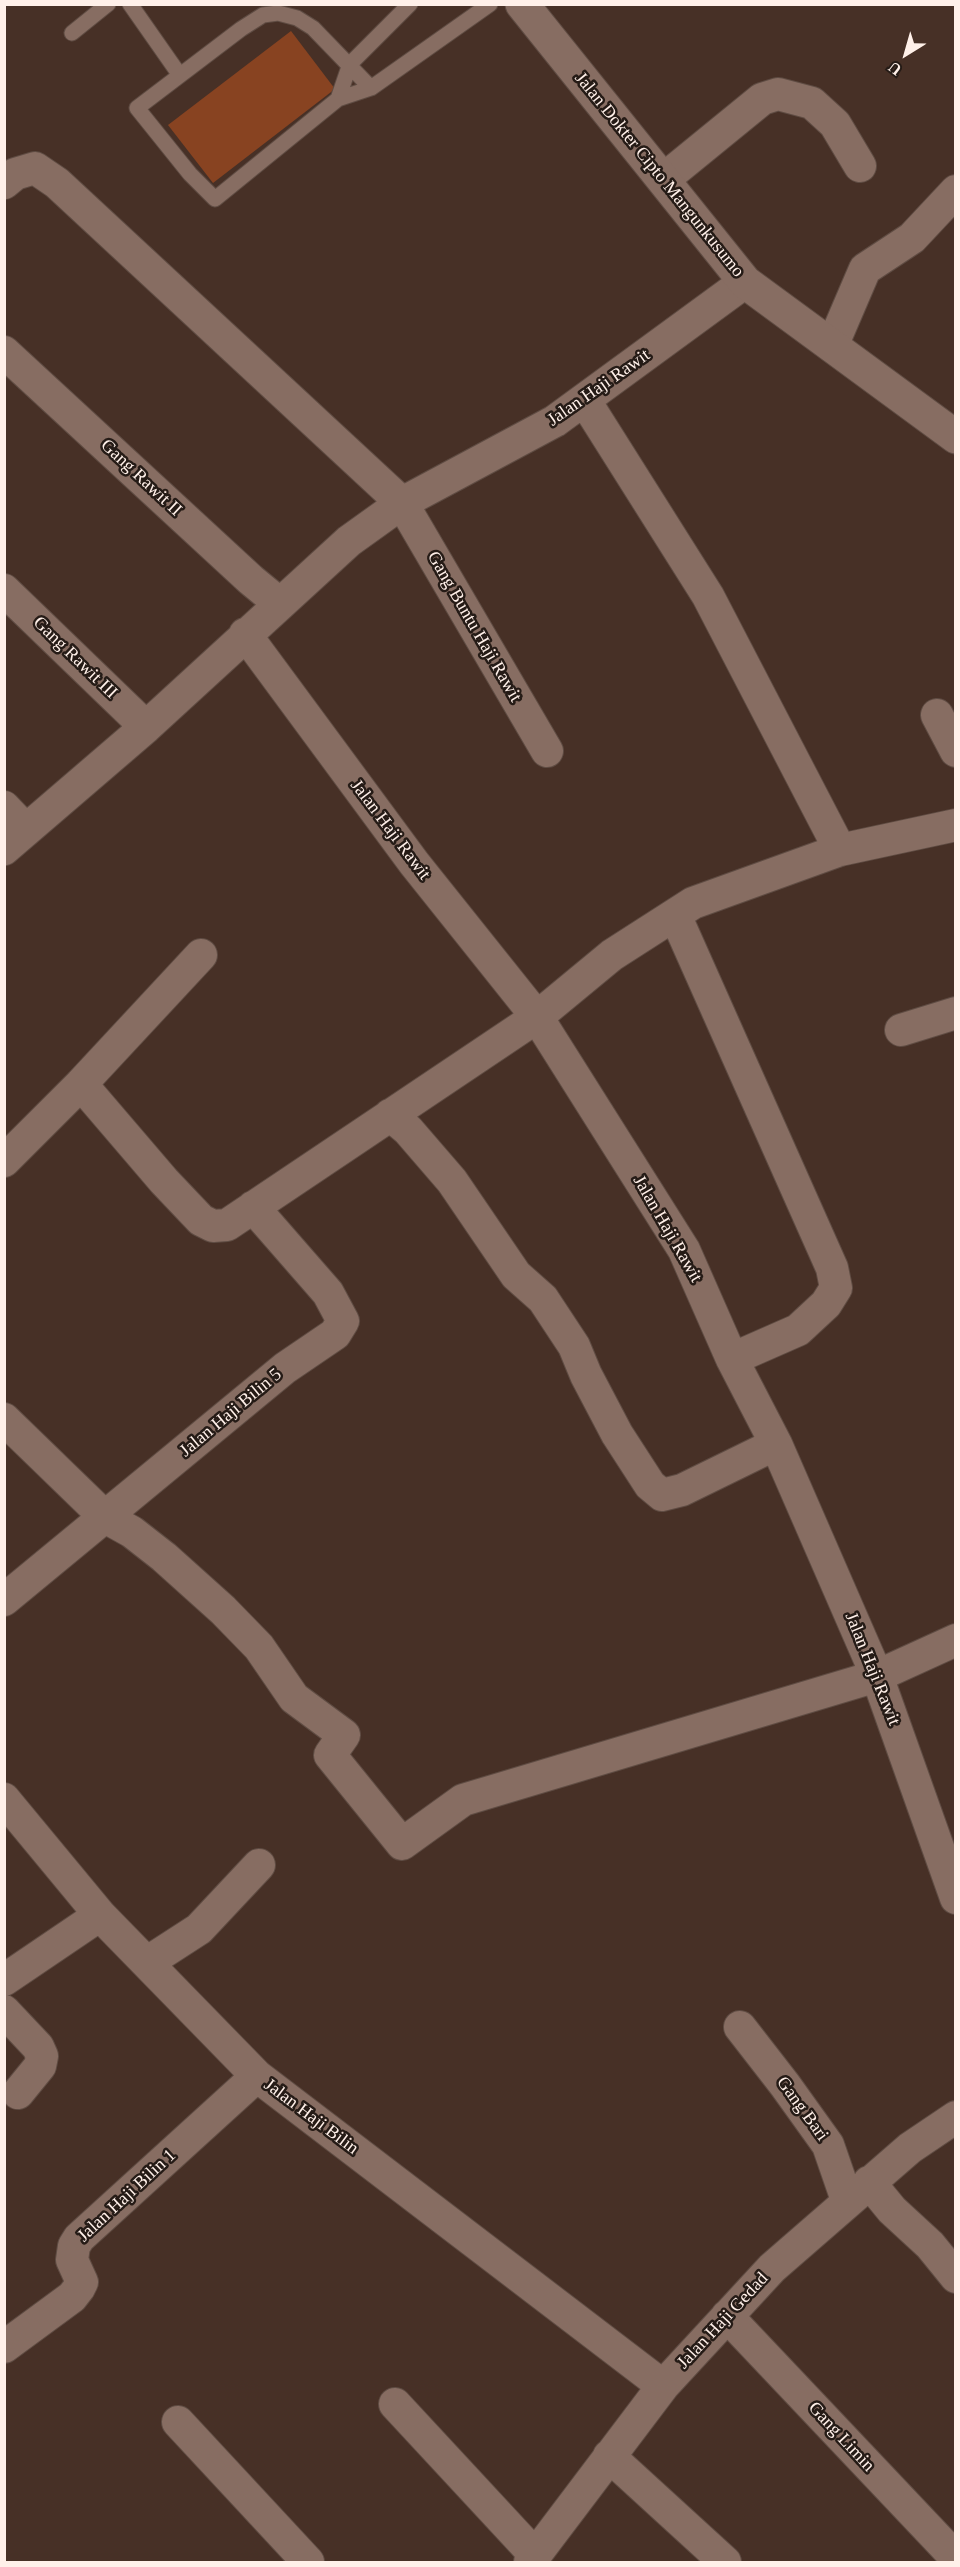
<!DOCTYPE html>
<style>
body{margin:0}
#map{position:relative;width:960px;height:2567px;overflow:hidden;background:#473026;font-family:Georgia,serif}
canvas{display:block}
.frame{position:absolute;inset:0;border:6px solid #fff0e9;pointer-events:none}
.north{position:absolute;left:876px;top:24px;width:60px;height:60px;-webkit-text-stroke:4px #251b16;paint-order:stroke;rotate:217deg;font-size:16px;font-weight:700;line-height:24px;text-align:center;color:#fff0e9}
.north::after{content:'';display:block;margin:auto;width:21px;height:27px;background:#fff0e9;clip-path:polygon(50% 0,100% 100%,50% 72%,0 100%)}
</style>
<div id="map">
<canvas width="960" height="2567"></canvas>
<div class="frame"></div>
<div class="north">U</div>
</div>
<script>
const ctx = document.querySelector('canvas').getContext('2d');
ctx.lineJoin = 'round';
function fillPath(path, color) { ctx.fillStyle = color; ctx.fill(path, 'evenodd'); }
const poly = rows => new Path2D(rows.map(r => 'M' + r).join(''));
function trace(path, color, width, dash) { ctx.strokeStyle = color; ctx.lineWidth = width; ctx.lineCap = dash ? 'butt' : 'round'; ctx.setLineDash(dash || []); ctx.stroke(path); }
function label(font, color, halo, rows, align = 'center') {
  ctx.font = font + ' Georgia,serif'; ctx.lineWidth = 5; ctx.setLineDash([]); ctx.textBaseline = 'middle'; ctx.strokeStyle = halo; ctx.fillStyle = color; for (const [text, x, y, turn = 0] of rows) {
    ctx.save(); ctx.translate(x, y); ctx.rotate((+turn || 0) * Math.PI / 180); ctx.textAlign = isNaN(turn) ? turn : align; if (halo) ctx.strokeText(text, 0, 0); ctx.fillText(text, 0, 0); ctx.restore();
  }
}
const building = poly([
 [291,31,335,89,213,183,168,125]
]);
const service = poly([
 [130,4,179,74],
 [72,33,108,4],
 [371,88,313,28,297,18,278,13,263,15,241,29,137,108,190,174,215,199,338,99,371,88,490,4],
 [338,99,350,64,410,4]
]);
const minor = poly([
 [664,179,762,99,778,94,812,103,835,124,860,166],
 [4,183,15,174,35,168,57,183,402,503,547,751],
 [832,346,865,269,912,238,956,191],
 [4,352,251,580,279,603],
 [585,401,708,596,840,850],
 [4,590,146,727],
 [245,634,414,863,537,1017,684,1250,732,1359,776,1444,877,1676,956,1898],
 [937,715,956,751],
 [4,807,25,829],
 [4,849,146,727,349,541,402,503,555,421,745,282],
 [675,915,832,1268,836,1288,826,1304,798,1330,732,1359],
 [901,1030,956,1013],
 [81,1084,164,1181,201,1220,213,1226,227,1225,537,1017,612,955,693,903,840,850,956,825],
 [390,1115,408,1130,452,1181,516,1275,543,1299,574,1346,586,1375,617,1434,650,1485,662,1495,682,1490,776,1444],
 [4,1161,81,1084,201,955],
 [4,1419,105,1517,132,1532,164,1557,223,1610,259,1647,294,1698,344,1735,330,1755,402,1844,463,1800,877,1676,956,1640],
 [4,1600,285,1368,335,1334,343,1321,328,1293,253,1207],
 [4,1799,100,1915,257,2076,663,2386],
 [148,1962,199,1929,259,1865],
 [4,1980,100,1915],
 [4,2011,38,2047,42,2056,40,2066,18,2093],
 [740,2027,785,2085,828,2145,847,2200],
 [869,2182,892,2210,930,2245,956,2277],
 [727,2316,956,2558],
 [4,2347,72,2297,79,2288,82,2282,72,2260,74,2246,79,2238,257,2076],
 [395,2404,536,2556],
 [178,2422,308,2562],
 [609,2456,725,2562],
 [530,2562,663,2386,772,2268,910,2148,956,2117]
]);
const secondary = poly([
 [522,4,745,282,956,437]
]);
const streetNames = [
 ["Jalan Dokter Cipto Mangunkusumo",659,175,51],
 ["Jalan Haji Rawit",599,388,-35],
 ["Gang Rawit II",141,478,43],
 ["Gang Buntu Haji Rawit",474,627,60],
 ["Gang Rawit III",75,658,44],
 ["Jalan Haji Rawit",390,830,53],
 ["Jalan Haji Rawit",667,1229,60],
 ["Jalan Haji Bilin 5",231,1413,-40],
 ["Jalan Haji Rawit",872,1669,68],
 ["Gang Bari",802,2109,54],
 ["Jalan Haji Bilin",311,2117,37],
 ["Jalan Haji Bilin 1",127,2196,-43],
 ["Jalan Haji Gedad",723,2321,-47],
 ["Gang Limin",841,2437,47]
];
fillPath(building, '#884321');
trace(service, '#5f4c43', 17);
trace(minor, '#5f4c43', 34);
trace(secondary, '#5f4c43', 35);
trace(service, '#876d62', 15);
trace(minor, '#876d62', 32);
trace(secondary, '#876d62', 33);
label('18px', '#fff0e9', '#251b16', streetNames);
</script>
